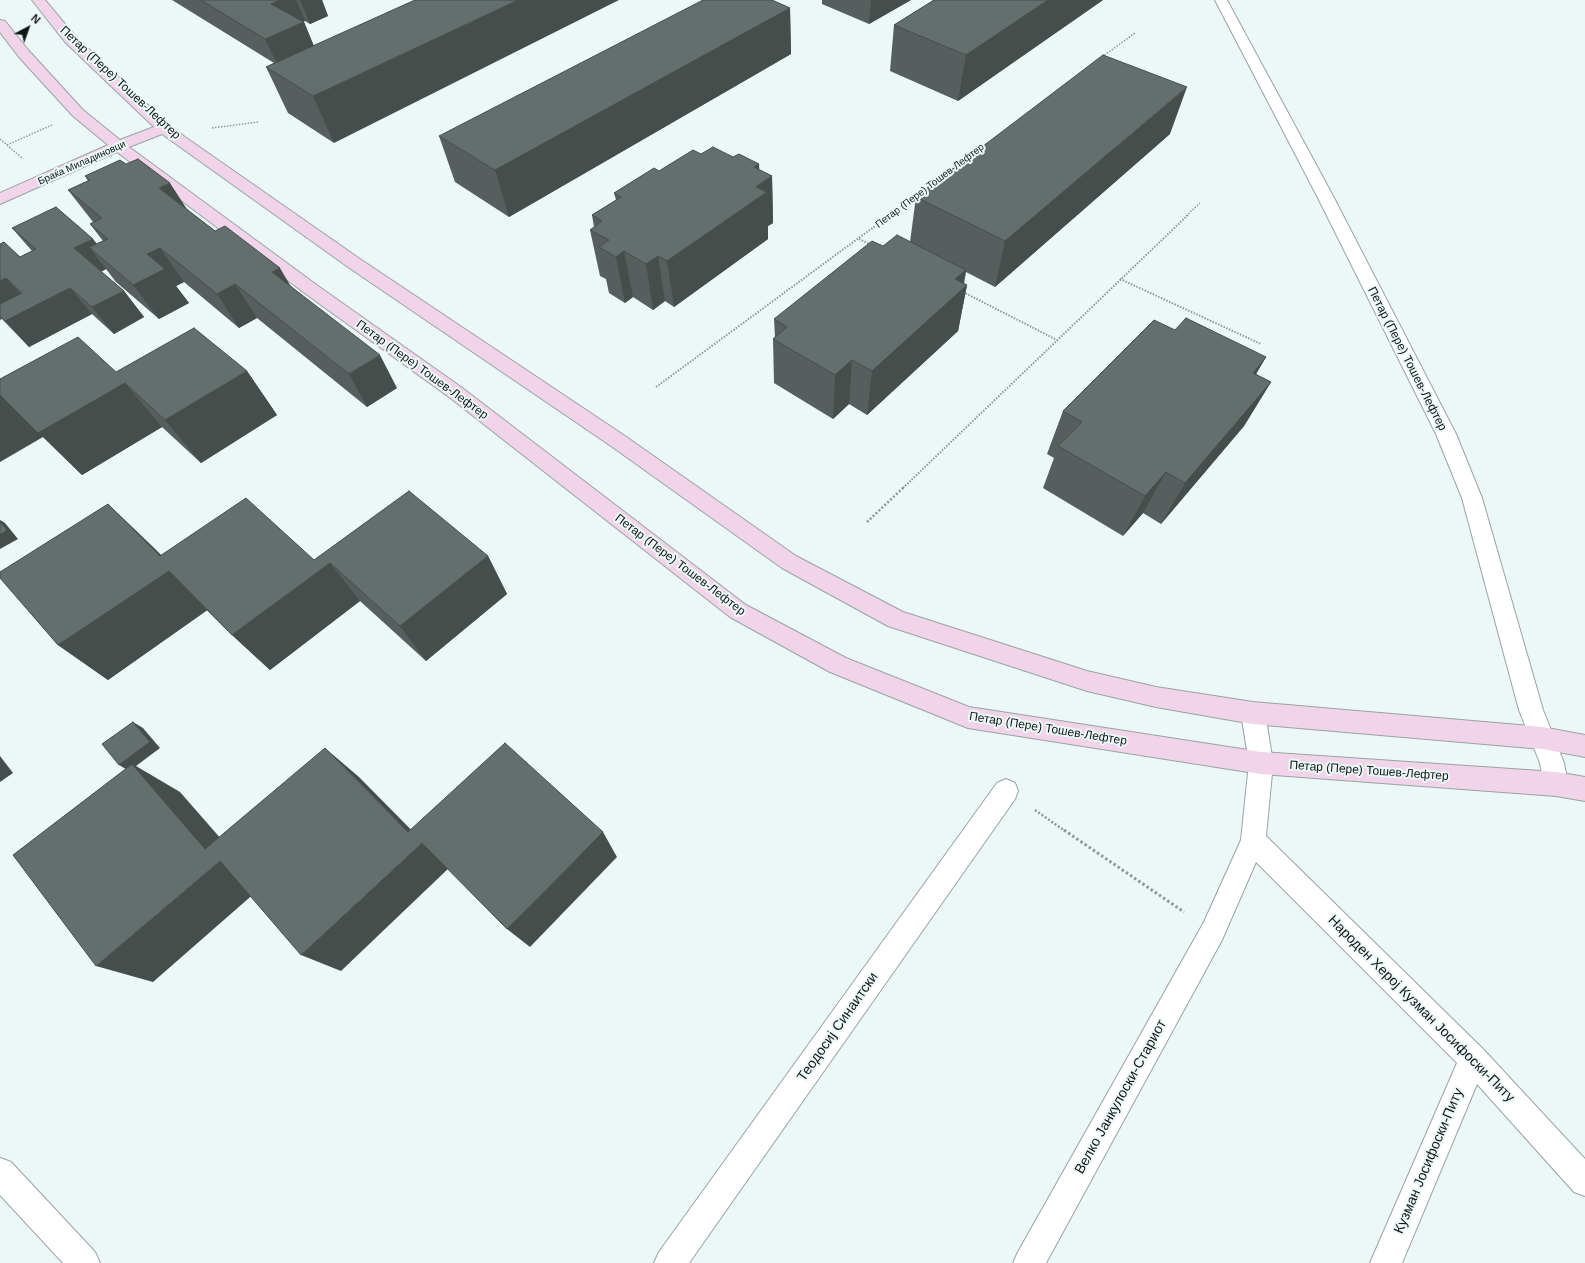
<!DOCTYPE html>
<meta charset="utf-8">
<style>
body{margin:0}
#map{position:relative;width:1585px;height:1263px;overflow:hidden;background:#ecf8f7;font-family:Helvetica,sans-serif}
canvas{display:block}
.north{position:absolute;left:8px;top:8px;width:40px;height:40px;-webkit-text-stroke:3px #ecf8f7;paint-order:stroke;rotate:41deg;font-size:11px;font-weight:700;line-height:16px;text-align:center;color:#111615}
.north::after{content:'';display:block;margin:auto;width:14px;height:18px;background:#111615;clip-path:polygon(50% 0,100% 100%,50% 72%,0 100%)}
</style>
<div id="map">
<canvas width="1585" height="1263"></canvas>
<div class="north">N</div>
</div>
<script>
const ctx = document.querySelector('canvas').getContext('2d');
ctx.lineJoin = 'round';
const poly = rows => new Path2D(rows.map(r => 'M' + r).join(''));
function trace(path, color, width, dash) { ctx.strokeStyle = color; ctx.lineWidth = width; ctx.lineCap = dash ? 'butt' : 'round'; ctx.setLineDash(dash || []); ctx.stroke(path); }
function fillPath(path, color) { ctx.fillStyle = color; ctx.fill(path, 'evenodd'); }
function label(font, color, halo, rows, align = 'center') {
  ctx.font = font + ' Helvetica,sans-serif'; ctx.lineWidth = 4; ctx.setLineDash([]); ctx.textBaseline = 'middle'; ctx.strokeStyle = halo; ctx.fillStyle = color; for (const [text, x, y, turn = 0] of rows) {
    ctx.save(); ctx.translate(x, y); ctx.rotate((+turn || 0) * Math.PI / 180); ctx.textAlign = isNaN(turn) ? turn : align; if (halo) ctx.strokeText(text, 0, 0); ctx.fillText(text, 0, 0); ctx.restore();
  }
}
const pathFar3 = poly([
 [1102,57,1135,33],
 [212,128,258,122],
 [0,139,22,158],
 [7,145,52,125],
 [888,216,970,156],
 [1186,216,1200,203]
]);
const pathFar2 = poly([
 [859,239,871,245],
 [1120,279,1261,344],
 [963,292,1057,340],
 [656,387,890,215],
 [903,488,1188,215]
]);
const pathFar1 = poly([
 [867,522,904,487],
 [1035,810,1065,831]
]);
const path = poly([
 [1064,830,1184,912]
]);
const street = poly([
 [1215,0,1227,0,1333,196,1456,434,1482,498,1543,710,1564,763,1568,784,1565,792,1556,796,1547,792,1544,784,1540,763,1519,710,1462,498,1436,434,1317,196,1215,0],
 [1253,702,1261,706,1265,713,1273,763,1266,836,1483,1049,1585,1159,1585,1196,1574,1192,1477,1084,1402,1263,1370,1263,1457,1063,1256,862,1222,940,1046,1263,1013,1263,1018,1252,1204,922,1241,840,1249,763,1241,713,1245,706,1253,702],
 [1006,779,1015,783,1018,791,1015,799,689,1263,654,1263,659,1252,997,783,1006,779],
 [0,1158,11,1162,95,1252,100,1263,63,1263,0,1195,0,1158]
]);
const secondary = poly([
 [32,0,45,0,75,36,169,125,185,137,360,259,625,436,796,556,903,612,1087,671,1156,687,1253,702,1542,727,1585,735,1585,757,1542,749,1253,724,1156,707,1087,691,888,626,782,568,611,446,348,267,162,134,129,147,318,286,461,387,746,605,846,658,969,707,1261,752,1556,772,1585,777,1585,801,1556,796,1261,774,968,728,830,672,730,617,449,397,306,294,117,152,0,204,0,193,108,145,73,116,19,57,0,32,0,20,5,21,29,51,83,110,120,140,154,127,65,42,32,0]
]);
const wall = poly([
 [172,0,322,0,328,16,310,24,305,21,302,22,304,22,314,46,334,143,288,113,266,67,274,63],
 [822,0,911,0,869,24,822,4],
 [934,0,1103,0,958,101,890,71,894,25],
 [790,8,791,54,509,217,455,182,439,136],
 [1170,134,995,287,966,272,964,284,967,285,958,331,867,415,849,404,833,419,774,383,773,339,775,337,774,319,883,246,910,242,916,197],
 [701,154,733,157,759,164,759,170,772,176,773,223,768,226,768,239,674,307,665,301,653,310,633,297,625,303,609,293,606,279,600,276,590,230,594,227,592,215,616,200,614,193,659,171],
 [85,176,188,210,215,231,291,286,397,388,367,407,257,318,239,328,184,282,176,286,189,303,159,319,116,282,106,269,101,272,124,291,144,317,114,334,92,314,29,347,2,319,0,320,0,244,20,257,32,251,12,228,97,244,103,241,90,224,93,222,68,190,88,181],
 [1175,330,1266,357,1256,374,1271,382,1244,426,1161,524,1143,513,1123,536,1043,488,1054,458,1047,454,1063,411],
 [247,371,277,415,201,463,162,427,82,475,43,437,116,372],
 [108,504,161,555,314,560,488,556,507,594,426,661,360,601,270,670,232,635,207,610,108,680,58,645]
]);
const shadedWall = poly([
 [280,0,296,0,305,21,283,30,271,4],
 [300,0,322,0,328,16,310,24],
 [518,0,619,0,334,143,313,96],
 [871,0,911,0,869,24],
 [1048,0,1103,0,958,101,966,55],
 [790,8,791,54,509,217,495,170],
 [304,22,315,49,278,65,265,39],
 [1187,87,1170,134,995,287,1005,241],
 [759,164,760,184,772,176,773,223,768,226,768,239,674,307,667,261,754,167],
 [170,183,192,217,159,188],
 [93,239,114,265,89,247,106,269,95,275,74,248],
 [160,248,184,282,176,286,189,303,159,319,133,285,147,254],
 [624,251,633,297,625,303,616,257],
 [658,256,665,301,653,310,646,264],
 [280,268,300,302,272,272],
 [966,270,962,289,967,285,958,331,867,415,872,371,955,279],
 [6,278,30,305,0,316,0,281],
 [235,284,257,318,239,328,217,294],
 [70,288,92,314,29,347,5,321],
 [124,291,144,317,114,334,92,307],
 [380,355,397,388,367,407,349,374],
 [1266,357,1240,401,1253,373],
 [852,360,849,404,833,419,835,375],
 [247,371,277,415,201,463,165,420],
 [1271,382,1244,426,1161,524,1185,483],
 [125,383,162,427,82,475,43,437,0,462,0,395],
 [1166,472,1143,513,1123,536,1145,496],
 [108,504,151,545,200,594,160,556],
 [0,520,5,523,18,539,0,549],
 [488,556,507,594,426,661,400,626],
 [330,563,360,601,270,670,232,635],
 [169,571,209,609,108,680,58,645],
 [133,722,143,728,160,748,136,766,180,792,250,872,205,849,129,771,119,765],
 [325,748,359,777,437,856,408,832],
 [0,756,13,773,0,782],
 [603,832,617,857,530,947,507,929],
 [422,843,450,867,341,971,301,955],
 [220,861,265,884,153,982,96,966]
]);
const building = poly([
 [201,0,280,0,271,4,304,22,265,39,201,0],
 [415,0,518,0,313,96,266,67,415,0],
 [703,0,772,0,790,8,495,170,439,136,703,0],
 [934,0,1048,0,966,55,894,25,934,0],
 [1103,55,1187,87,1005,241,916,197,1103,55],
 [713,147,733,157,739,154,759,164,754,167,772,176,756,187,767,192,667,261,658,256,646,264,624,251,616,257,599,247,609,240,590,230,602,221,592,215,621,197,614,193,654,168,659,171,693,150,701,154,713,147],
 [138,159,170,183,159,188,215,231,225,226,280,268,272,272,380,355,349,374,235,284,217,294,160,248,147,254,165,269,133,285,89,247,108,239,90,224,102,218,68,190,90,180,85,176,120,160,126,164,138,159],
 [56,207,93,239,74,248,124,291,92,307,70,288,5,321,0,316,0,304,22,293,6,278,0,281,0,244,4,242,20,257,36,249,12,228,56,207],
 [897,235,966,270,955,279,967,285,872,371,852,360,835,375,773,339,787,327,774,319,872,241,883,246,897,235],
 [1186,318,1266,357,1253,373,1271,382,1185,483,1166,472,1145,496,1058,446,1082,422,1063,411,1154,320,1175,330,1186,318],
 [194,328,247,371,165,420,125,383,38,433,0,395,0,379,78,337,116,372,194,328],
 [409,491,488,556,400,626,330,563,232,635,169,571,58,645,0,578,0,572,108,504,160,556,246,498,314,560,409,491],
 [0,522,7,530,0,535,0,522],
 [133,722,150,742,119,765,102,744,133,722],
 [505,743,603,832,507,929,422,843,301,955,220,861,96,966,13,855,132,764,205,849,325,748,408,832,505,743]
]);
const farStreetnames = [
 ["Браќа Миладиновци",82,163,-24],
 ["Петар (Пере) Тошев-Лефтер",930,186,-37]
];
const streetNames = [
 ["Петар (Пере) Тошев-Лефтер",120,83,43],
 ["Петар (Пере) Тошев-Лефтер",1407,359,63],
 ["Петар (Пере) Тошев-Лефтер",422,370,36],
 ["Петар (Пере) Тошев-Лефтер",680,565,37],
 ["Петар (Пере) Тошев-Лефтер",1048,729,9],
 ["Петар (Пере) Тошев-Лефтер",1369,771,4]
];
const nearStreetnames = [
 ["Народен Херој Кузман Јосифоски-Питу",1421,1009,45],
 ["Теодосиј Синаитски",838,1027,-55],
 ["Велко Јанкулоски-Стариот",1121,1097,-61],
 ["Кузман Јосифоски-Питу",1429,1161,-67]
];
trace(street, '#98a4a3', 2);
trace(secondary, '#98a4a3', 2);
trace(pathFar3, '#8f9897', 1.5, [1.5, 1.5]);
trace(pathFar2, '#8f9897', 2, [1.5, 1.5]);
trace(pathFar1, '#8f9897', 2.5, [2, 2]);
trace(path, '#8f9897', 3, [2.5, 2.5]);
fillPath(street, '#fff');
fillPath(secondary, '#f1d4ea');
fillPath(wall, '#565f5e');
fillPath(shadedWall, '#464e4c');
fillPath(building, '#646f6d');
trace(building, '#464e4c', 1);
label('10px', '#111615', '#ecf8f7', farStreetnames);
label('12px', '#111615', '#ecf8f7', streetNames);
label('14px', '#111615', '#ecf8f7', nearStreetnames);
</script>
